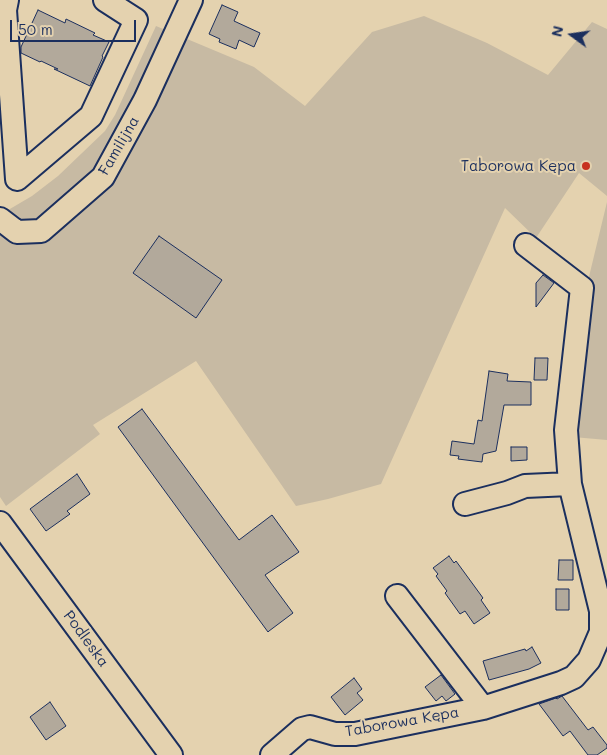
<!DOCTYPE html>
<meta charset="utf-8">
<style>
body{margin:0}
#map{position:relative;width:607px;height:755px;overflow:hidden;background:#e4d2af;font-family:Mali,sans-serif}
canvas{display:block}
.north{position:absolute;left:547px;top:10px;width:50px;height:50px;-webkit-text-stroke:4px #e4d2af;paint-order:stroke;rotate:284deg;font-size:14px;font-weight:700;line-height:20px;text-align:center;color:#1b2f5e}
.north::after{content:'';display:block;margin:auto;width:18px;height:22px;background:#1b2f5e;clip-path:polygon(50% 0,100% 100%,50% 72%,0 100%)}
.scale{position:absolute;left:10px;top:20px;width:126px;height:22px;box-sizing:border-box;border:2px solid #1b2f5e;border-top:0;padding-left:6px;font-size:15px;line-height:18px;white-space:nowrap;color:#1b2f5e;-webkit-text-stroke:4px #e4d2af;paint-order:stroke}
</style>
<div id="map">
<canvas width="607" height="755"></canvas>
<div class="north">N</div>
<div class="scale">50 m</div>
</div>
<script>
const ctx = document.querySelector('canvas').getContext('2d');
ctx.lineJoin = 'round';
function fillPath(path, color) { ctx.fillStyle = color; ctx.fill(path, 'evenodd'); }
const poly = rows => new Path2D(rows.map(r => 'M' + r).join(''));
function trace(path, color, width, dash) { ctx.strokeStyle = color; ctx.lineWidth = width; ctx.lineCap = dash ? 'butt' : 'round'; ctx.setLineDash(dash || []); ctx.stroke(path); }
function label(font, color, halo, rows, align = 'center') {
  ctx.font = font + ' Mali,sans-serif'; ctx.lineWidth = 4; ctx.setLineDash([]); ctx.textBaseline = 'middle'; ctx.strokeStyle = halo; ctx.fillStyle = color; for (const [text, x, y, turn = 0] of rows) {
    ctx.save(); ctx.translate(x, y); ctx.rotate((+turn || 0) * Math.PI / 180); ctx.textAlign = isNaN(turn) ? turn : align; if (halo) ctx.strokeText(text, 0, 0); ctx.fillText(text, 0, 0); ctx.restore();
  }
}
const green = poly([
 [424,16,487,43,548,75,592,22,607,29,607,196,579,173,536,238,505,208,381,484,328,499,296,506,196,361,93,425,100,434,6,506,0,497,0,211,3,213,32,196,58,176,105,131,115,115,156,26,254,67,305,106,372,32],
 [607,202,607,440,573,437,587,285]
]);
const building = poly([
 [222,5,238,12,234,21,260,33,254,47,239,40,236,49,219,42,220,39,209,34,222,5],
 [38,10,65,23,66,19,95,33,93,35,109,42,102,56,103,57,90,86,54,69,58,69,41,61,40,62,21,53,21,47,38,10],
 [159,236,222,280,196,318,133,273,159,236],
 [543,275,554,283,536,307,536,283,543,275],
 [535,358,548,358,547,380,534,380,535,358],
 [489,371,508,374,507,381,531,382,531,405,504,405,496,451,483,454,482,462,458,459,459,456,450,455,452,441,474,444,478,420,482,421,489,371],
 [142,409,239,540,272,515,299,552,265,575,293,613,269,631,268,632,118,427,142,409],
 [511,447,527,447,527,460,511,461,511,447],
 [77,474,90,494,67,511,70,514,46,531,30,509,77,474],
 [449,556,454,563,456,561,483,598,481,600,490,613,474,624,465,611,460,614,445,593,447,591,436,576,438,574,433,568,449,556],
 [559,560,573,560,573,580,558,580,559,560],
 [556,589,569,589,569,610,556,610,556,589],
 [532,647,541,663,529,669,489,680,483,661,525,649,526,651,532,647],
 [441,675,455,694,446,701,442,696,436,701,425,687,441,675],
 [354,678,362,689,357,693,363,700,345,715,331,697,354,678],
 [562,696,588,730,593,727,607,745,607,748,597,755,588,755,570,731,563,736,539,704,556,698,557,699,562,696],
 [50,702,66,726,46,740,30,717,50,702]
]);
const minor = poly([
 [7,0,5,10,17,179,91,116,136,20,105,0],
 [0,219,17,232,41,231,103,177,145,100,191,0],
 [465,504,507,493,525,486,570,484],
 [0,523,171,755],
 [397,596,483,708],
 [272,755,302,729,310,727,335,734,355,734,483,708,561,683,574,677,589,660,601,632,601,611,570,484,566,430,582,288,526,245]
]);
const markers = [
 [586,166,5,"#c8321e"]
];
const streetNames = [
 ["Familijna",119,146,-60],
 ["Podleska",86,639,54],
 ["Taborowa Kępa",402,722,-10]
];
const poiNames = [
 ["Taborowa Kępa",576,166]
];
fillPath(green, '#c7baa3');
fillPath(building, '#b2a99b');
trace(building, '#1b2f5e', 1);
trace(minor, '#1b2f5e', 26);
trace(minor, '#e4d2af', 22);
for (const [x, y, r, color] of markers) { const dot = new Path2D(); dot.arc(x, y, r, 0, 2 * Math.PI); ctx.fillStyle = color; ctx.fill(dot); trace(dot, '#e4d2af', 2); }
label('15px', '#1b2f5e', '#e4d2af', streetNames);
label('15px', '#1b2f5e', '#e4d2af', poiNames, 'right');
</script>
